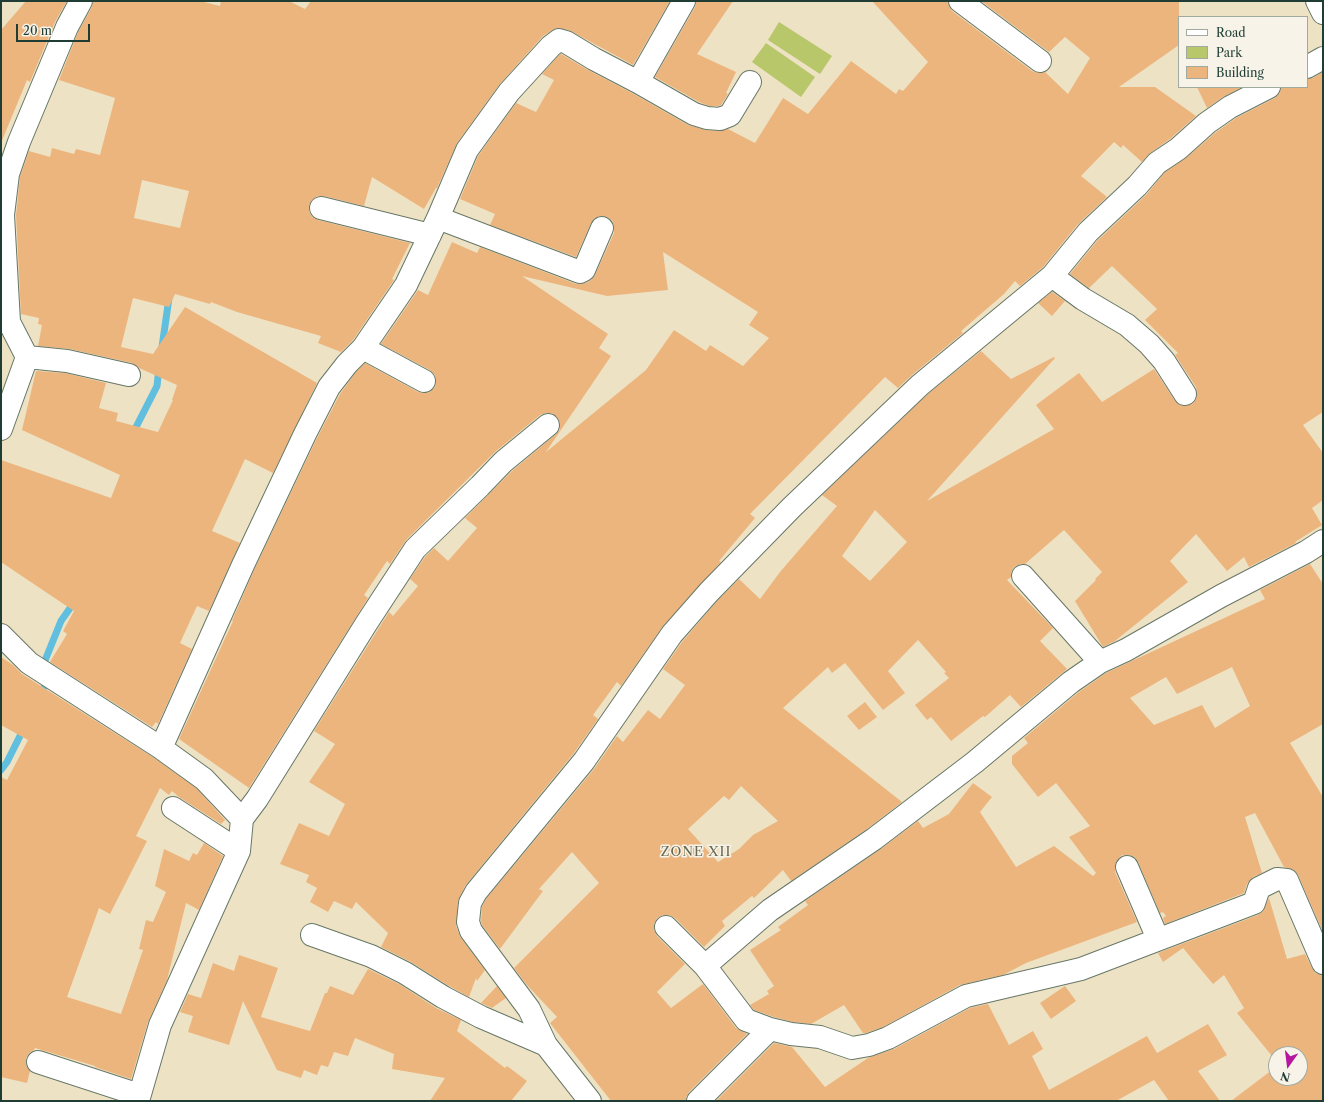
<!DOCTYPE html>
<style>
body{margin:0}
#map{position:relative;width:1324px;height:1102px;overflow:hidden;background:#eee2c4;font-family:"Libre Caslon Text",serif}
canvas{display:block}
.frame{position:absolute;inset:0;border:2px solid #1f3d34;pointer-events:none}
.legend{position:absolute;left:1178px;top:16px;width:130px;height:72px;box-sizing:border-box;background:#f7f3e8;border:1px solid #a1aaa0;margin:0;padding:5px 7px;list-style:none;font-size:12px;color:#1f3d34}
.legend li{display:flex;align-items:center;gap:8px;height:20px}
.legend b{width:20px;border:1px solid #a1aaa0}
.north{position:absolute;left:1268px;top:1046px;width:40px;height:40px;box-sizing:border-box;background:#f7f3e8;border:1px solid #a1aaa0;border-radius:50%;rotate:194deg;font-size:11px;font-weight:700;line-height:16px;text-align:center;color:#1f3d34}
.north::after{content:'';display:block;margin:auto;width:14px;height:18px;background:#b5179e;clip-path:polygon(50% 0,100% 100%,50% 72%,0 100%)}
.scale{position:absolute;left:16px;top:24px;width:74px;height:18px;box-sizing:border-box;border:2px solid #1f3d34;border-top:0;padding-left:5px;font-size:12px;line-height:14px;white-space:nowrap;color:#1f3d34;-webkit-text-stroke:3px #f7f3e8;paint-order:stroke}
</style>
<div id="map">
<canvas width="1324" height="1102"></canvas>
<div class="frame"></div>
<ul class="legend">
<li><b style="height:5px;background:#fff"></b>Road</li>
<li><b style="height:11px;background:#b7c76a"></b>Park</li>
<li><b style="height:11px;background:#ecb57e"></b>Building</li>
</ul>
<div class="north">N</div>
<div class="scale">20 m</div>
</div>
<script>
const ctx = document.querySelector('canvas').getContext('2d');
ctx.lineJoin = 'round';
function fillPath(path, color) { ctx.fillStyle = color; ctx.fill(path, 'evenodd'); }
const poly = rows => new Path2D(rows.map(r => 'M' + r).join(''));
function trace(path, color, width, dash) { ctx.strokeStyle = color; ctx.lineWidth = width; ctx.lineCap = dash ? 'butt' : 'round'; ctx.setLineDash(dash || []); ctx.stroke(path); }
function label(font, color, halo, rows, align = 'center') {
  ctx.font = font + ' "Libre Caslon Text",serif'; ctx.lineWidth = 3; ctx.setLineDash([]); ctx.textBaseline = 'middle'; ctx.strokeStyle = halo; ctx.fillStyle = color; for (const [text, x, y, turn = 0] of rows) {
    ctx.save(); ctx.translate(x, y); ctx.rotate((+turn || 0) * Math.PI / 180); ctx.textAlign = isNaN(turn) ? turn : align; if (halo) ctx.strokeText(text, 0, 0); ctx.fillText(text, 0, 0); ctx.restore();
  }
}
const green = poly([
 [779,22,832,56,820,74,768,40],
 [766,43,815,77,801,97,752,62]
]);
const stream = poly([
 [162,347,169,298],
 [132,435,157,386,159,368],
 [40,696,45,685,44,663,61,621,75,601],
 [1,770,7,762,24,728]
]);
const building = poly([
 [26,1,67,1,55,22,30,82,27,80,1,143,1,30],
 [93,1,200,1,220,6,221,1,289,1,305,9,311,1,670,1,633,65,569,30,556,28,543,36,499,85,457,143,437,188,436,188,424,209,372,177,364,206,324,196,317,196,312,200,309,205,309,211,312,217,318,220,410,243,392,279,394,280,353,340,341,352,318,343,321,336,237,312,211,302,210,304,175,294,169,307,133,298,121,347,153,354,185,307,317,383,273,473,245,459,212,531,240,543,209,611,197,606,180,643,192,649,158,724,156,722,152,727,50,662,67,634,63,631,74,611,1,562,1,460,111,498,120,475,22,430,36,371,65,373,106,383,99,408,118,413,116,421,158,432,173,400,172,400,177,385,139,368,132,363,70,349,38,346,42,325,38,324,39,318,21,314,16,215,20,177,29,151,50,157,52,148,74,154,76,149,100,155,115,98,59,80,78,32,92,7],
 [142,180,189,191,180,228,134,218],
 [696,1,733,1,697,54,736,72,726,93,728,94,721,105,718,106,709,106,699,102,655,77,695,7],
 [872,1,948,1,949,6,952,11,1032,71,1039,73,1045,72,1068,94,1090,58,1065,37,1049,52,981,1,1179,1,1179,45,1119,87,1155,87,1196,116,1170,139,1150,153,1142,162,1123,145,1121,148,1114,142,1081,176,1107,197,1078,224,1043,267,1020,286,1015,281,1004,294,961,331,963,333,912,375,898,388,885,377,750,514,755,518,719,561,721,562,663,626,621,686,617,682,593,715,598,719,574,753,465,886,458,901,456,926,461,938,485,970,477,981,476,978,469,997,449,986,411,962,381,947,388,933,356,902,352,909,334,901,328,912,310,902,317,888,306,882,309,875,280,864,299,823,329,836,345,804,309,782,335,744,314,731,389,612,393,616,418,586,410,579,425,557,434,548,448,561,477,528,465,518,512,471,556,434,560,430,560,423,557,417,552,413,546,413,540,415,495,452,406,540,390,564,387,561,364,595,368,598,249,788,179,739,233,621,232,621,254,570,316,440,340,394,356,372,365,363,418,392,425,393,430,392,435,387,436,380,435,375,430,370,381,344,418,290,428,295,452,242,477,253,480,247,576,284,586,283,590,281,595,275,614,233,614,226,612,220,607,217,600,216,594,218,591,223,576,257,490,225,495,214,460,199,478,156,516,103,536,112,554,80,542,74,559,55,561,54,588,70,632,93,688,125,706,130,719,131,728,129,755,143,783,98,808,114,851,61,896,94,899,89,903,91,928,62],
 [663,252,758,312,749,325,769,338,743,366,710,345,706,351,674,330,646,370,546,452,611,356,599,348,608,334,522,276,607,296,668,290],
 [1323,72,1323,412,1303,425,1323,453,1323,500,1312,508,1322,525,1295,542,1296,543,1249,567,1244,557,1227,571,1196,534,1170,561,1188,582,1115,641,1103,647,1075,601,1096,580,1095,579,1102,572,1064,530,1025,564,1020,564,1014,567,1011,572,1011,577,1007,580,1053,628,1040,641,1067,669,1021,707,1010,695,985,717,983,716,951,741,931,717,927,720,915,705,949,678,944,673,946,672,918,640,888,671,905,693,883,710,845,663,832,673,828,667,783,708,902,802,867,829,791,881,783,870,754,898,752,896,722,921,725,926,704,947,675,918,669,915,663,915,657,918,654,924,654,930,657,936,685,964,657,992,671,1008,703,984,736,1028,747,1034,689,1092,686,1097,686,1101,611,1101,550,1023,557,1017,526,984,514,968,599,883,572,852,539,889,543,891,500,949,482,925,481,921,482,907,486,899,594,769,617,736,623,742,648,710,660,719,685,685,663,669,682,642,718,600,739,579,760,599,780,572,837,506,822,495,928,394,981,351,1011,379,1054,357,1055,358,927,501,1054,429,1036,405,1079,373,1102,402,1154,369,1175,401,1180,405,1185,406,1192,404,1196,399,1197,393,1196,387,1175,355,1178,353,1145,320,1157,309,1112,266,1089,288,1070,274,1097,241,1146,195,1165,172,1186,158,1215,133,1236,118,1275,98,1280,93,1281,87,1307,87,1307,79,1313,78],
 [875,510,907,542,870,581,842,556],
 [741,786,778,821,753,835,739,849,718,862,688,829,724,796,729,800],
 [1197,87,1242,87,1223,97,1207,108],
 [1052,292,1065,301,1052,316,1038,303],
 [1310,564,1323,584,1323,724,1290,743,1323,797,1323,932,1298,875,1294,870,1284,867,1255,813,1245,817,1262,873,1253,877,1247,884,1244,893,1165,924,1163,918,1166,916,1163,912,1160,913,1138,862,1135,857,1129,855,1122,855,1117,860,1115,865,1115,872,1137,922,1026,963,1003,975,960,985,883,1027,866,1033,863,1033,844,1005,811,1024,793,1022,774,1017,754,1010,750,1005,769,994,767,991,774,986,750,950,781,930,778,927,808,905,805,901,881,849,918,821,923,828,949,814,973,783,992,797,980,812,1016,867,1054,846,1093,876,1096,873,1069,837,1090,826,1056,783,1038,797,1012,764,1012,756,1028,743,1024,738,1079,692,1106,673,1265,599,1260,590],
 [1232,667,1250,706,1215,728,1202,705,1154,725,1130,698,1166,677,1177,694],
 [1,657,13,665,22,674,154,758,196,788,225,820,221,824,179,797,172,791,169,795,160,788,136,836,147,841,110,914,99,908,67,997,121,1014,143,950,139,949,146,920,153,922,166,892,155,886,164,849,189,861,193,853,197,855,204,843,223,856,199,910,186,903,167,980,148,1022,131,1079,95,1067,95,1066,35,1048,34,1050,29,1053,26,1058,26,1065,30,1071,27,1083,1,1077,1,777,7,780,28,740,1,725],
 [865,702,877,717,859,730,847,716],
 [1269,898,1287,959,1305,954,1312,968,1315,973,1323,975,1323,1101,1231,1101,1276,1067,1276,1078,1300,1078,1300,1054,1276,1054,1276,1061,1237,1013,1244,1008,1224,975,1213,984,1183,948,1163,962,1158,953,1258,915,1263,911],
 [239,955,278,968,261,1017,310,1031,325,993,327,993,330,986,353,995,368,969,399,984,436,1008,461,1020,457,1031,505,1068,507,1066,527,1081,511,1101,430,1101,445,1078,392,1069,394,1054,355,1038,348,1056,334,1052,328,1067,321,1065,317,1075,304,1070,301,1078,277,1070,243,1001,229,1045,188,1032,193,1016,180,1012,188,994,201,998,213,963,234,971],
 [497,986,506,998,492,1008,481,1003],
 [1065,986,1076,1001,1051,1019,1040,1003],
 [988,1004,1009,1045,1033,1031,1043,1049,1032,1056,1049,1090,1147,1036,1157,1053,1208,1024,1227,1055,1198,1071,1220,1101,1169,1101,1154,1080,1116,1101,716,1101,774,1043,792,1047,825,1087,868,1058,894,1049,970,1008]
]);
const minor = poly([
 [960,1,1040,61],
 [1317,1,1323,13],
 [1307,67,1323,58],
 [638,82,694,114,707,118,720,119,730,115,750,82],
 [321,208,430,235],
 [438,218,580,272,584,270,602,228],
 [1052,276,1083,299,1127,325,1149,344,1164,361,1185,394],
 [363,348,424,381],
 [27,357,67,361,129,375],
 [1,429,27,357,9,322,3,215,8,174,19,142,67,27,81,1],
 [1023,576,1100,662],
 [1,635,29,663,161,748,204,779,242,819],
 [161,748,243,565,305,434,329,387,347,364,363,348,406,285,438,218,467,150,509,92,551,46,559,40,566,42,594,59,638,82,684,1],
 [173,808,239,851],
 [1127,867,1158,939],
 [666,927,705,966,746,1020,770,1029],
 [312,935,371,956,405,973,443,997,481,1017,546,1045],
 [705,966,770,910,874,839,975,762,1071,682,1100,662,1126,650,1221,596,1306,552,1323,541],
 [38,1062,139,1095],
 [138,1101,160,1025,239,851,242,819,257,799,366,624,415,549,480,486,503,462,548,425],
 [590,1101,546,1045,529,1009,471,931,468,922,469,912,470,903,476,892,584,761,672,634,709,592,792,507,920,385,1052,276,1088,232,1137,186,1157,163,1178,149,1207,123,1230,107,1269,87],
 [698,1101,770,1029,791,1034,820,1037,852,1048,869,1045,888,1038,966,996,1081,969,1254,903,1259,888,1277,879,1287,880,1323,963]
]);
const quarterNames = [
 ["ZONE XII",696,852]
];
fillPath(green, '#b7c76a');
trace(stream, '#60bede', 7);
fillPath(building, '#ecb57e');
trace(minor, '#677766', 24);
trace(minor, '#fff', 22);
ctx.letterSpacing = '1px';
label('13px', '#67674e', '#f7f3e8', quarterNames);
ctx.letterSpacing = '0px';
</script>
